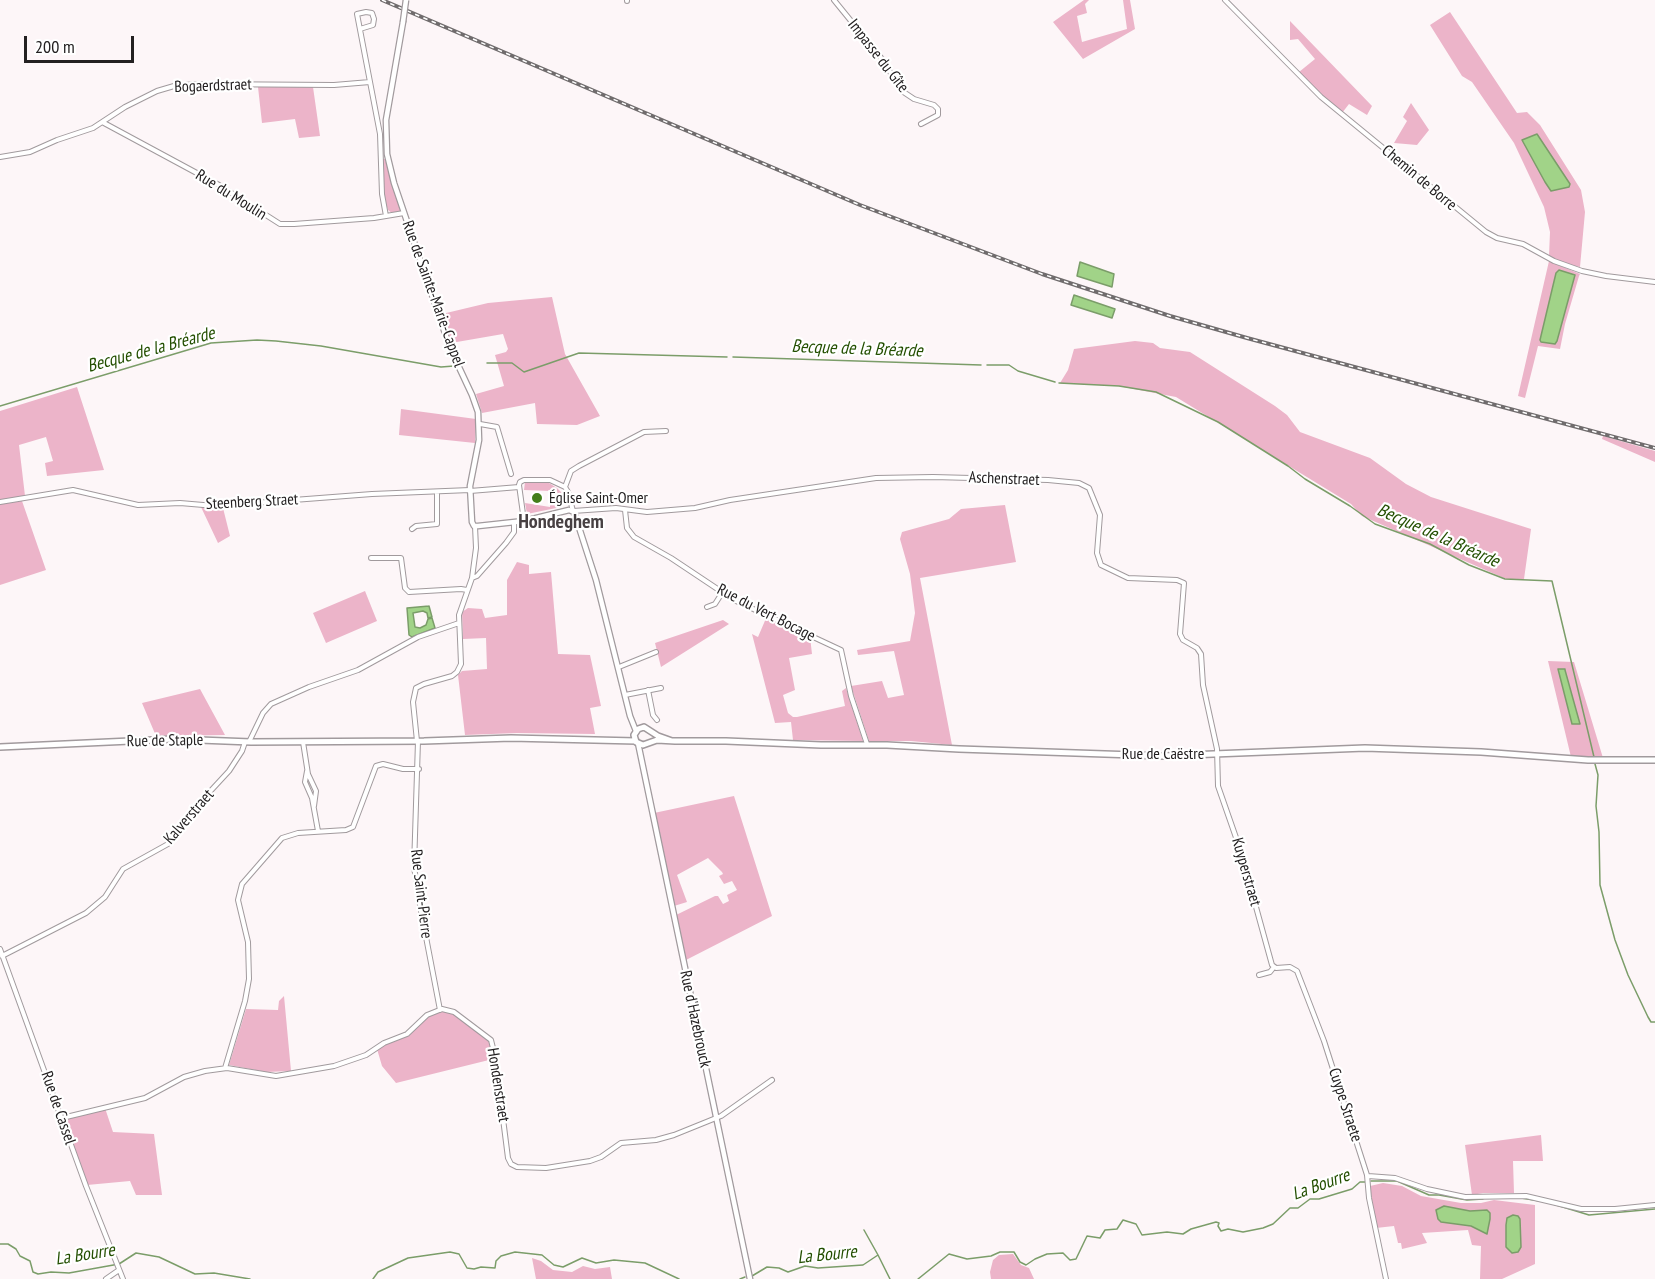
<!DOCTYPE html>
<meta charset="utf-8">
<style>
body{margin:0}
#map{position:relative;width:1655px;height:1279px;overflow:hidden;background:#fdf6f8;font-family:"PT Sans Narrow",sans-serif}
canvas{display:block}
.scale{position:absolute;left:24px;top:36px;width:110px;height:27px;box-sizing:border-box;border:3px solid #232021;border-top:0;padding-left:8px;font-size:18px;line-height:21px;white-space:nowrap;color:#232021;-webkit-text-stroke:4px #fff;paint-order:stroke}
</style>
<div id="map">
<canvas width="1655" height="1279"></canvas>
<div class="scale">200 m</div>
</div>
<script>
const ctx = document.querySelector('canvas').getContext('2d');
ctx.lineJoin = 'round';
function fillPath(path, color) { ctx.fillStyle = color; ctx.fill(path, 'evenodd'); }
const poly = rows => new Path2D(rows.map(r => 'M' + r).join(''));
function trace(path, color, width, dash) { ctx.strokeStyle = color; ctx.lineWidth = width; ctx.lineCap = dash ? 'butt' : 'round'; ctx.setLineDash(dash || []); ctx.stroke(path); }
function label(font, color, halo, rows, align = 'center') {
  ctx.font = font + ' "PT Sans Narrow",sans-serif'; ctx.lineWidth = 4.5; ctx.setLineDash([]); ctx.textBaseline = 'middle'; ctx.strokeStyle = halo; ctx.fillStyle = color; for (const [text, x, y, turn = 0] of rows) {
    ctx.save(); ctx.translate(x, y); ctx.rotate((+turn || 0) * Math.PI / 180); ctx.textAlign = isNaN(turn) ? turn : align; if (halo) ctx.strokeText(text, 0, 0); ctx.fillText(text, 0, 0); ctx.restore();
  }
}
const green = poly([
 [1084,0,1089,0,1085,4,1087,13,1077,16,1082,42,1127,29,1123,0,1130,0,1135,29,1083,59,1053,22],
 [1450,12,1517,113,1527,112,1540,125,1581,190,1585,212,1580,267,1566,264,1549,256,1550,232,1544,207,1514,143,1472,82,1462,76,1430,25],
 [1290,21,1372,106,1367,115,1349,104,1342,113,1321,96,1299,72,1315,59,1298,39,1290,40],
 [258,87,313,87,320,136,299,138,295,119,262,123],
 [1411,103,1429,130,1417,145,1394,143,1407,121,1403,117],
 [382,159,385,159,401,212,393,214,388,210,384,198],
 [1549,261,1580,274,1579,276,1565,324,1560,349,1538,346,1525,398,1518,396],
 [1556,273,1575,275,1557,341,1542,342,1540,340],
 [552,297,565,354,600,416,577,425,537,424,535,403,482,413,476,394,504,386,495,355,506,352,508,349,503,334,451,343,442,314,488,303],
 [1135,341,1153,343,1160,348,1190,352,1275,406,1287,415,1300,432,1370,458,1406,484,1431,497,1531,529,1524,579,1506,579,1362,516,1351,504,1176,397,1118,386,1060,383,1068,370,1074,349],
 [77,387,104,470,47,476,45,463,53,461,46,437,19,445,25,496,0,500,0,411],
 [401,409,476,419,475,443,399,435],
 [1603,436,1655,451,1655,462,1602,439],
 [525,482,549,483,557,488,562,493,561,507,527,514,525,503,550,507,551,491,524,490],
 [22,501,46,570,0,585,0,504],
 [1005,505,1016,562,920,578,952,745,911,741,869,741,851,686,882,681,888,698,904,695,894,651,858,655,857,650,910,641,915,613,910,574,900,539,902,532,949,519,961,509],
 [201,507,223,508,230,536,218,543],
 [517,562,529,565,529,574,551,572,558,654,590,655,601,706,590,708,595,734,517,733,465,735,458,675,462,671,487,669,486,638,463,639,462,612,468,608,482,609,485,618,507,615,507,580],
 [365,591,377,621,326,643,313,613],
 [767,616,810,637,812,654,789,658,795,690,783,695,788,713,793,717,797,717,845,706,842,691,846,688,863,741,793,740,791,722,775,723,752,634,758,637],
 [723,620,729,624,661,667,655,643],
 [1548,661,1574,662,1603,758,1571,757],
 [200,689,225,735,156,736,142,703],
 [734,796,772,916,686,960,676,915,715,896,718,896,723,904,729,901,727,895,737,890,732,881,724,884,719,876,723,874,722,872,708,858,677,875,687,902,674,906,654,813],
 [284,996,291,1071,266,1072,229,1065,246,1009,278,1010,279,1001],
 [439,1011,446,1011,455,1014,490,1041,493,1059,396,1083,382,1066,377,1049,387,1043,410,1035,427,1016],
 [105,1108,113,1132,154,1134,162,1195,136,1195,130,1181,87,1185,65,1120],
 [1541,1135,1543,1161,1513,1161,1514,1193,1483,1193,1472,1195,1465,1145],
 [1383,1183,1402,1186,1421,1196,1461,1203,1481,1203,1494,1200,1535,1205,1535,1264,1502,1279,1480,1279,1481,1246,1472,1245,1468,1230,1422,1233,1427,1243,1402,1249,1401,1243,1398,1243,1394,1226,1376,1228,1370,1186],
 [1013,1254,1021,1265,1029,1268,1034,1279,991,1279,990,1272,993,1260,999,1255],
 [532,1258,541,1261,553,1270,572,1272,583,1266,595,1269,610,1267,612,1279,536,1279]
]);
const water = poly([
 [1537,134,1570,184,1569,187,1551,191,1545,182,1522,140,1537,134],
 [1080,262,1114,274,1112,287,1077,276,1080,262],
 [1559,270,1575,275,1557,341,1555,344,1541,342,1540,340,1556,273,1559,270],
 [1074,295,1115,309,1112,318,1071,305,1074,295],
 [429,606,432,617,428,618,427,613,423,611,413,613,415,627,420,628,426,625,428,619,432,618,435,628,412,637,409,635,407,608,429,606],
 [1565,669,1565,670,1580,724,1572,724,1558,669,1565,669],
 [1444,1206,1470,1211,1487,1210,1490,1213,1490,1219,1487,1234,1471,1226,1441,1222,1438,1219,1436,1210,1444,1206],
 [1513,1215,1518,1216,1520,1219,1521,1247,1518,1252,1512,1253,1506,1247,1506,1225,1507,1218,1513,1215]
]);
const stream = poly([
 [733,357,981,365],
 [487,363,512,363,524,372,579,353,727,357],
 [987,365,1009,365,1018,371,1055,382],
 [1059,383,1119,386,1156,392,1218,422,1288,466,1305,479,1350,506,1375,524,1430,544,1469,565,1505,579,1552,581,1594,757],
 [0,406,211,343,257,340,276,341,321,346,441,367,454,366],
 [1595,764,1598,775,1596,806,1599,832,1600,885,1615,940,1628,975,1648,1017,1651,1022,1655,1022],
 [1371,1181,1397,1181,1429,1195,1439,1195,1467,1200,1483,1199],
 [1521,1198,1540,1201],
 [1553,1204,1589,1215,1655,1209],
 [864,1230,878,1255],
 [0,1244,8,1244,16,1249,20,1256,30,1261,33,1272,38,1274,51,1272,69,1273,119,1264,136,1253,159,1257,195,1274,214,1273,250,1279],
 [752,1276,767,1267,779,1268,788,1272,805,1266,818,1268,863,1265,878,1255,890,1279],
 [373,1279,378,1272,408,1258,450,1252,459,1254,467,1268,474,1269,481,1267,495,1268,496,1261,501,1256,515,1252,542,1255,554,1265,563,1267,582,1258,596,1263,614,1260,645,1263,679,1279],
 [740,1279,745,1277],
 [918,1279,949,1254,967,1259,991,1256,1000,1252,1014,1252,1020,1262,1026,1265,1035,1259,1047,1254,1063,1253,1070,1260,1076,1259,1087,1236,1100,1238,1105,1230,1117,1229,1123,1220,1136,1224,1142,1235,1167,1232,1183,1234,1191,1229,1216,1222,1219,1223,1218,1226,1221,1231,1228,1229,1243,1232,1263,1228,1273,1224,1290,1208,1298,1208,1310,1199,1319,1199,1352,1189,1360,1182,1366,1182]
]);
const minor = poly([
 [627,0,627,1],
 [834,0,882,59,902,91,914,99,934,105,938,109,938,115,921,124],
 [1225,0,1321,97,1486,232,1497,238,1523,244,1554,261,1582,271,1606,276,1655,282],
 [360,29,373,25,374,19,372,13,366,12,357,14,380,134,382,194,386,216],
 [104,123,219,185,280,224,294,224,374,218,404,213],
 [0,157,30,152,57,140,93,128,125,107,157,91,174,86,196,84,334,85,370,82],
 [480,424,497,427,511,474],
 [565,487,571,471,579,466,644,432,666,431],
 [470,491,519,487],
 [0,502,73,490,138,505,180,503,215,506,372,494,470,490],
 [625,510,627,528,634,537,671,558,734,600,841,650,851,696,867,744],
 [524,521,519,485,520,482,524,480,550,480,565,487,568,492,573,511,616,508,647,512,695,508,730,500,876,478,933,477,1048,480,1079,483,1089,488,1100,515,1097,553,1101,565,1128,578,1177,580,1184,583,1180,634,1183,640,1197,648,1201,654,1203,685,1217,749,1218,786,1240,849,1272,965,1276,968,1290,967,1297,971,1324,1041,1367,1175,1369,1198,1386,1279],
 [412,529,416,526,437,524,437,492],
 [371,558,401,558,405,588,409,592,461,589,467,590],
 [472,578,477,576,506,543,514,532,514,522],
 [707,607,715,604,722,593],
 [619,667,656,652],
 [648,690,653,715,657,720],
 [625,695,661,688],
 [417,741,413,702,416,688,424,684,452,676,457,672,461,664,459,615,472,578,476,548,475,526],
 [418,741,414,867,421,911,440,1010],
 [249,742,263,713,271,704,309,687,358,670,418,637,459,623],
 [303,742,308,774,316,791,314,806],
 [307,771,305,782,312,798,318,831],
 [0,949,86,1186,123,1279],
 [2,956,86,913,105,897,123,869,168,844,192,811,229,771,242,751,245,742],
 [1259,975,1270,972,1274,967],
 [225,1068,245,1001,249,979,248,942,238,900,242,884,282,838,298,833,346,830,353,827,376,766,383,764,403,769,419,769],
 [62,1118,145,1098,184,1077,205,1071,227,1068,276,1076,334,1066,366,1055,384,1043,407,1034,427,1015,442,1009,454,1012,491,1040,495,1056,508,1158,511,1164,517,1167,546,1168,590,1161,601,1157,621,1143,656,1140,674,1135,721,1116,772,1080],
 [1368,1176,1395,1178,1427,1189,1465,1197,1526,1196,1581,1209,1615,1209,1655,1205],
 [106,1279,119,1270]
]);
const tertiary = poly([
 [403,22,386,120,387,154,394,183,450,348,472,395,478,412,479,440,470,486,472,522,474,526,478,526,524,521,569,510,574,512,596,580,630,716,636,731],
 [638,743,750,1279]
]);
const secondary = poly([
 [672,741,658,736,644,727,638,729,634,735,636,742,643,745,657,740,675,741,726,741,821,745,887,745,959,749,1163,756,1365,748,1481,752,1588,760,1655,760],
 [0,747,174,739,251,742,424,741,511,738,636,741]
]);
const rail = poly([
 [382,0,860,205,1042,274,1170,316,1247,338,1655,448]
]);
const tertiaryBridge = poly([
 [403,22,406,0]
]);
const markers = [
 [537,498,6,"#437e1a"]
];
const streetNames = [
 ["Impasse du Gîte",878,56,52],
 ["Bogaerdstraet",213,86,-2],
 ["Chemin de Borre",1419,178,40],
 ["Rue du Moulin",231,195,32],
 ["Rue de Sainte-Marie-Cappel",433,294,70],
 ["Aschenstraet",1004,479,2],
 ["Steenberg Straet",252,502,-3],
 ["Rue du Vert Bocage",766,613,27],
 ["Rue de Staple",165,741,-1],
 ["Rue de Caëstre",1163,754],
 ["Kalverstraet",189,817,-49],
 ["Kuyperstraet",1246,872,74],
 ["Rue Saint-Pierre",421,894,83],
 ["Rue d'Hazebrouck",695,1019,78],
 ["Hondenstraet",498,1085,81],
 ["Cuype Straete",1345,1105,72],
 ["Rue de Cassel",58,1108,71]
];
const poiNames = [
 ["Église Saint-Omer",549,498]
];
const waterNames = [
 ["Becque de la Bréarde",857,349,2],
 ["Becque de la Bréarde",151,350,-15],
 ["Becque de la Bréarde",1438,536,24],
 ["La Bourre",1321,1185,-20],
 ["La Bourre",85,1255,-9],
 ["La Bourre",827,1255,-6]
];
const quarterNames = [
 ["Hondeghem",561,522]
];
fillPath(green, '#ecb4c9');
fillPath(water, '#a1d388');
trace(water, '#7b9d69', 1.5);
trace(stream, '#7b9d69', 1.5);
trace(minor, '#a19a9d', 6);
trace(tertiary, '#a19a9d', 7);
trace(secondary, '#a19a9d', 8);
trace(minor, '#fff', 4);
trace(tertiary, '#fff', 4.5);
trace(secondary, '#fff', 5);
trace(rail, '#706c6d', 4);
trace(rail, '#fff', 1.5, [4.5]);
trace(tertiaryBridge, '#a19a9d', 7, []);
trace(tertiaryBridge, '#fff', 4.5);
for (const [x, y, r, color] of markers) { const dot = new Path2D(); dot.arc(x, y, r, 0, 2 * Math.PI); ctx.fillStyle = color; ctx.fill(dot); trace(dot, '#fff', 2); }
label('16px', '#232021', '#fff', streetNames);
label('16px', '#232021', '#fff', poiNames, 'left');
label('italic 18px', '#234f00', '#fff', waterNames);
label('bold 20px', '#474143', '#fff', quarterNames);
</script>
